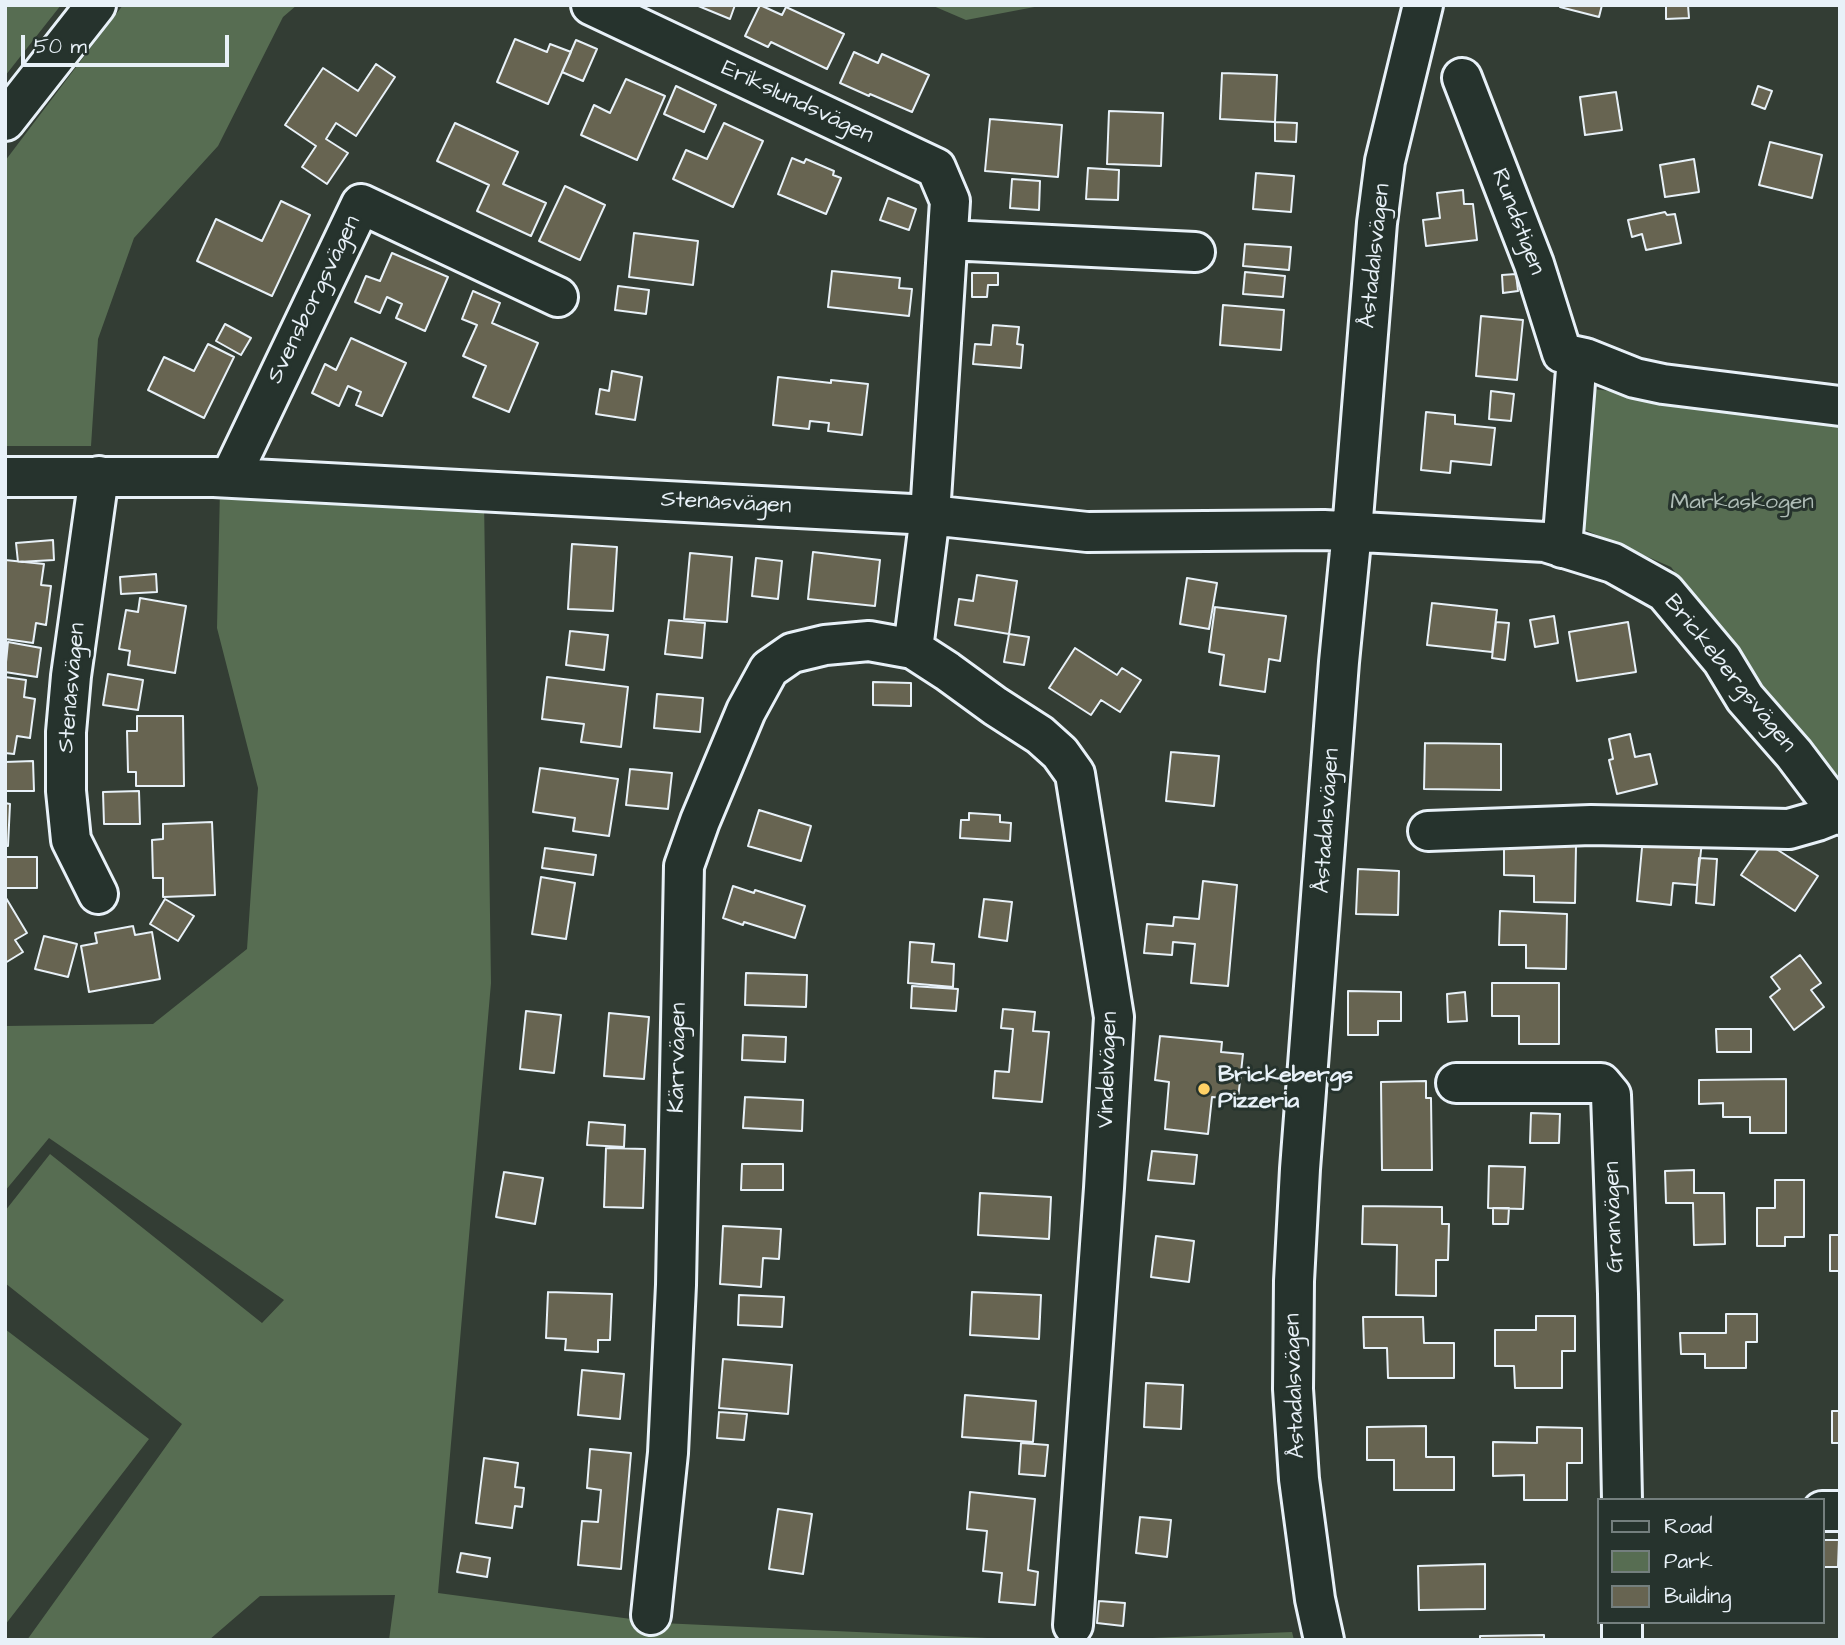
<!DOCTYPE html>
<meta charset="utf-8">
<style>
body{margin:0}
#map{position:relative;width:1845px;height:1645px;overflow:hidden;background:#333d34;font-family:"Architects Daughter",sans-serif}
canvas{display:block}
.frame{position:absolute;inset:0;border:7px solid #e8f1f8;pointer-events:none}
.legend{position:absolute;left:1597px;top:1498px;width:228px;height:126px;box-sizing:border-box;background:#26332d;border:2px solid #747f7e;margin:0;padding:9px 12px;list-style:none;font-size:21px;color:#e8f1f8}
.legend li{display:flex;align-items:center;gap:14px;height:35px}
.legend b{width:35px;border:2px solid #747f7e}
.scale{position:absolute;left:21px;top:35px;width:208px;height:32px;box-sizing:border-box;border:4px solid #e8f1f8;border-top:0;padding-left:9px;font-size:21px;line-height:24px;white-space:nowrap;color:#e8f1f8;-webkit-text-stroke:5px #26332d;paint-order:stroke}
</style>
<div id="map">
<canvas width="1845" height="1645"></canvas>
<div class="frame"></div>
<ul class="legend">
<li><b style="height:9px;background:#26332d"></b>Road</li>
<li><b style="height:19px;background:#576d52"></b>Park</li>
<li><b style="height:19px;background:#676451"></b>Building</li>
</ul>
<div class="scale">50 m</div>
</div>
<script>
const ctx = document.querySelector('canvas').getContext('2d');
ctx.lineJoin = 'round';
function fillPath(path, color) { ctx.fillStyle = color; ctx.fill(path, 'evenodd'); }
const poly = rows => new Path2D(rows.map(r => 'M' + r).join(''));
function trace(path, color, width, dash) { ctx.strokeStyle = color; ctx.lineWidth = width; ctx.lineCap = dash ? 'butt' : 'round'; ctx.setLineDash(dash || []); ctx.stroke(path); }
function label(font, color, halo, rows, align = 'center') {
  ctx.font = font + ' "Architects Daughter",sans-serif'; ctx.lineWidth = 6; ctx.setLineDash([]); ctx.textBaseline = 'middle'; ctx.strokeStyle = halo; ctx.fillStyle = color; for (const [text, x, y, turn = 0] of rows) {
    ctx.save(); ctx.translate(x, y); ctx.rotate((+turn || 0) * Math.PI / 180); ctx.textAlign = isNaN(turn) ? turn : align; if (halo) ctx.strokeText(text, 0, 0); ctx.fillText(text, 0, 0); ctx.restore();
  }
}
const green = poly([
 [5,5,61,5,5,76],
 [123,5,297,5,283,17,218,146,134,238,98,339,91,446,5,446,5,161],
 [931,5,1045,5,966,20],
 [1584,388,1840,417,1840,786,1671,567,1581,528],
 [220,488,484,499,491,983,438,1593,661,1623,1031,1640,389,1640,395,1595,260,1596,209,1640,27,1640,182,1424,5,1283,5,1211,50,1154,262,1323,284,1300,49,1138,5,1191,5,1026,153,1024,247,949,258,788,217,628],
 [5,1329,149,1439,5,1625],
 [1292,1632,1294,1640,1106,1640]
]);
const building = poly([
 [696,5,735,5,730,19,696,5],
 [760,5,782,15,786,7,844,34,827,69,771,42,768,47,745,36,760,5],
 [1561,5,1602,5,1599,17,1560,7,1561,5],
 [1666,5,1688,5,1689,18,1666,19,1666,5],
 [515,39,547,52,550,44,571,52,548,104,497,82,515,39],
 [576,40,597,49,583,81,562,72,576,40],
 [854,52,878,63,882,54,929,75,912,112,870,94,869,96,840,83,854,52],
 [376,64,395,77,356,136,336,123,326,139,348,153,327,184,302,167,316,146,285,125,323,68,358,91,376,64],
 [1222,73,1277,75,1275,122,1220,119,1222,73],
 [626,79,665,96,637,160,581,135,594,105,610,113,626,79],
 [676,86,716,105,704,132,664,114,676,86],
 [1758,86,1772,91,1765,109,1752,104,1758,86],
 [1616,92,1622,130,1585,135,1580,97,1616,92],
 [1109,111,1163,113,1161,166,1107,164,1109,111],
 [990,119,1062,125,1058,177,985,171,990,119],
 [1275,122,1297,123,1296,142,1275,141,1275,122],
 [455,123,518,152,503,184,546,203,531,236,477,211,489,185,437,161,455,123],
 [724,123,763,141,733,207,673,179,686,150,707,159,724,123],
 [1770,142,1822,155,1812,198,1759,185,1770,142],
 [792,158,804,163,806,159,834,171,833,175,841,178,826,214,778,194,792,158],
 [1694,159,1699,192,1665,197,1660,165,1694,159],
 [1088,168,1119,170,1118,200,1086,199,1088,168],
 [1256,173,1294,176,1291,212,1253,209,1256,173],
 [1012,179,1040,181,1039,210,1010,208,1012,179],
 [565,186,605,205,580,260,539,241,565,186],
 [1463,190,1464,204,1473,204,1477,240,1426,246,1423,220,1440,218,1437,193,1463,190],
 [888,198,916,209,909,230,880,220,888,198],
 [281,201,310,215,272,296,197,261,216,219,262,241,281,201],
 [1665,212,1667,215,1675,214,1681,243,1646,250,1642,234,1632,237,1628,220,1665,212],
 [634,233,698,241,693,285,629,277,634,233],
 [1245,244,1291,247,1289,270,1243,266,1245,244],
 [392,253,448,277,425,331,396,318,402,304,387,297,380,313,355,302,366,276,380,281,392,253],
 [832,271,900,278,899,288,912,289,909,316,828,307,832,271],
 [1245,272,1285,276,1283,297,1243,294,1245,272],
 [972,273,998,273,998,285,988,285,987,297,972,297,972,273],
 [1516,274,1518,291,1503,293,1502,275,1516,274],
 [618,286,649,290,646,314,615,310,618,286],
 [473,291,500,303,492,323,538,343,509,412,473,397,486,366,463,356,477,325,462,319,473,291],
 [1223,305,1284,310,1281,350,1220,345,1223,305],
 [1481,316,1523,320,1517,380,1476,376,1481,316],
 [225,324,251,338,241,355,216,341,225,324],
 [993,325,1019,327,1017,344,1023,345,1021,368,973,364,975,344,991,345,993,325],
 [351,338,406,363,382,416,356,405,361,392,348,386,339,406,312,393,325,364,336,370,351,338],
 [208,344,234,357,204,418,148,390,164,357,194,371,208,344],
 [612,371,642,377,635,420,596,414,600,389,609,391,612,371],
 [778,377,831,383,831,380,868,384,862,435,828,431,829,423,810,421,809,429,773,425,778,377],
 [1491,391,1514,394,1511,421,1489,419,1491,391],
 [1426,412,1455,415,1455,424,1495,428,1491,465,1451,461,1450,473,1421,470,1426,412],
 [53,540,54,560,18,562,16,543,53,540],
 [572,544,617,547,613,611,568,609,572,544],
 [813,552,880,560,875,606,808,599,813,552],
 [690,553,732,557,727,622,684,619,690,553],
 [756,558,782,561,778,599,752,596,756,558],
 [5,560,44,564,41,585,51,586,46,625,36,623,33,643,5,639,5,560],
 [156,574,157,592,121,594,120,577,156,574],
 [977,575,1017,581,1009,634,955,625,959,599,973,601,977,575],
 [1187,578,1217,583,1209,629,1180,624,1187,578],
 [140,598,186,606,175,673,128,665,130,651,119,649,126,610,138,612,140,598],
 [1432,603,1497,610,1492,652,1427,645,1432,603],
 [1215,607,1286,616,1280,661,1269,659,1265,692,1220,685,1224,655,1209,652,1215,607],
 [1554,616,1558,643,1535,647,1530,620,1554,616],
 [669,620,705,623,702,658,665,654,669,620],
 [1496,622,1509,623,1505,660,1492,658,1496,622],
 [1628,622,1636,672,1577,681,1569,632,1628,622],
 [570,631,608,635,604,670,566,665,570,631],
 [1009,634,1029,637,1024,665,1004,662,1009,634],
 [8,642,41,648,37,677,5,672,8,642],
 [1075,648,1117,675,1122,668,1141,680,1120,712,1101,700,1091,715,1049,688,1075,648],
 [108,674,143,680,138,710,103,705,108,674],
 [5,677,26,680,24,697,35,699,30,738,17,736,14,754,5,753,5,677],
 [547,677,628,687,621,747,581,742,584,724,542,719,547,677],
 [873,682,911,683,911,706,873,705,873,682],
 [657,694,703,698,700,732,654,728,657,694],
 [137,716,183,716,184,786,136,786,136,772,128,772,127,731,137,731,137,716],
 [1630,734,1635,757,1650,754,1657,784,1617,794,1609,760,1613,759,1609,739,1630,734],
 [1425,743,1501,744,1501,790,1424,789,1425,743],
 [1171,752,1219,756,1214,806,1166,801,1171,752],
 [33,761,34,791,5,791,5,762,33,761],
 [540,768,618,779,609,836,573,831,575,818,533,812,540,768],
 [630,769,672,773,668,809,626,805,630,769],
 [139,791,140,824,104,824,103,792,139,791],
 [5,803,10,804,8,846,5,846,5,803],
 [759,810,811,826,801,861,748,846,759,810],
 [969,813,1000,815,1000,822,1011,823,1010,841,960,838,961,820,969,820,969,813],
 [212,822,215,895,163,897,163,878,153,878,152,840,163,839,163,824,212,822],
 [1643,837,1702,842,1697,885,1673,883,1671,905,1637,901,1643,837],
 [1764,841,1818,876,1795,911,1741,875,1764,841],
 [1504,844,1576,846,1575,903,1534,902,1534,876,1504,875,1504,844],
 [545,848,596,855,593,875,542,868,545,848],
 [5,857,37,857,37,888,5,888,5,857],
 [1699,858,1717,859,1714,905,1696,903,1699,858],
 [1358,869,1399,871,1398,915,1356,914,1358,869],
 [541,877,575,883,566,939,532,934,541,877],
 [1203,881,1237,885,1228,986,1191,983,1195,944,1173,942,1172,955,1144,953,1147,924,1173,926,1174,917,1199,919,1203,881],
 [733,886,754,893,755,890,805,906,795,938,744,922,743,925,723,918,733,886],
 [6,898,27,933,15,940,23,952,5,963,6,898],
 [165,899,194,916,178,941,150,924,165,899],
 [984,899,1012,902,1007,941,979,937,984,899],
 [1500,911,1567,914,1566,969,1526,968,1526,945,1499,945,1500,911],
 [133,926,135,935,152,932,160,979,89,992,81,946,97,943,95,933,133,926],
 [44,936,77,944,68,977,35,969,44,936],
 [910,942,934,944,932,962,954,964,953,987,908,983,910,942],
 [1800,955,1821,983,1811,990,1824,1007,1794,1030,1770,997,1780,989,1771,977,1800,955],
 [746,973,807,975,806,1007,745,1005,746,973],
 [1492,983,1559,983,1559,1044,1519,1044,1519,1016,1492,1016,1492,983],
 [912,986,958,989,956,1011,911,1008,912,986],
 [1348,991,1401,992,1401,1021,1378,1021,1378,1035,1348,1035,1348,991],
 [1465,992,1467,1021,1448,1022,1447,994,1465,992],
 [1003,1009,1035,1012,1033,1031,1049,1032,1042,1102,993,1098,995,1071,1009,1072,1013,1029,1001,1028,1003,1009],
 [526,1011,561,1015,554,1073,520,1069,526,1011],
 [609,1013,649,1017,644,1079,604,1076,609,1013],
 [1716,1029,1751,1029,1751,1052,1717,1052,1716,1029],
 [743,1035,786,1037,785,1062,742,1060,743,1035],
 [1160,1036,1222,1042,1221,1052,1243,1054,1238,1099,1212,1097,1208,1134,1165,1129,1169,1082,1155,1080,1160,1036],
 [1786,1079,1786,1133,1750,1133,1750,1117,1723,1117,1723,1103,1699,1104,1699,1080,1786,1079],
 [1426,1081,1426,1098,1431,1098,1432,1170,1382,1170,1381,1082,1426,1081],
 [745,1097,803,1100,802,1131,743,1128,745,1097],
 [1531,1113,1560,1114,1559,1143,1530,1143,1531,1113],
 [589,1122,625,1125,624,1147,587,1145,589,1122],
 [606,1148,645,1149,643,1208,604,1207,606,1148],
 [1152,1151,1197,1155,1194,1184,1148,1180,1152,1151],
 [742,1164,783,1164,783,1190,741,1190,742,1164],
 [1489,1166,1525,1167,1523,1209,1488,1208,1489,1166],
 [1694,1170,1694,1193,1724,1193,1725,1244,1694,1245,1693,1203,1666,1203,1665,1171,1694,1170],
 [504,1172,543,1178,535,1224,496,1217,504,1172],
 [1775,1180,1804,1180,1804,1237,1785,1237,1785,1246,1757,1246,1757,1208,1775,1208,1775,1180],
 [980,1193,1051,1197,1049,1239,978,1235,980,1193],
 [1363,1206,1442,1207,1442,1224,1449,1224,1448,1260,1436,1260,1436,1296,1396,1295,1397,1245,1362,1244,1363,1206],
 [1493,1208,1509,1208,1508,1224,1493,1224,1493,1208],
 [723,1226,781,1229,779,1259,763,1258,761,1287,720,1284,723,1226],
 [1830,1235,1840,1235,1840,1271,1830,1271,1830,1235],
 [1156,1236,1194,1241,1189,1282,1151,1277,1156,1236],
 [548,1292,612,1294,610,1340,598,1340,598,1352,565,1350,566,1339,546,1338,548,1292],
 [972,1292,1041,1295,1039,1339,970,1335,972,1292],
 [739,1295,784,1297,782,1327,738,1325,739,1295],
 [1726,1314,1757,1314,1757,1342,1746,1342,1746,1368,1705,1368,1705,1354,1681,1354,1680,1333,1726,1333,1726,1314],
 [1536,1316,1575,1316,1575,1351,1562,1351,1562,1388,1515,1388,1514,1366,1495,1366,1495,1330,1536,1330,1536,1316],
 [1363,1317,1423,1317,1424,1343,1454,1343,1454,1378,1388,1378,1387,1348,1364,1348,1363,1317],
 [723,1359,792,1365,788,1414,719,1408,723,1359],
 [582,1370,624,1374,620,1419,578,1415,582,1370],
 [1146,1383,1183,1385,1181,1429,1144,1427,1146,1383],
 [965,1395,1036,1401,1033,1442,962,1437,965,1395],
 [1832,1411,1840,1411,1840,1443,1832,1443,1832,1411],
 [719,1412,747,1414,744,1440,717,1438,719,1412],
 [1426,1426,1426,1457,1454,1457,1454,1490,1394,1490,1394,1460,1367,1460,1367,1427,1426,1426],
 [1537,1427,1582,1428,1582,1463,1567,1463,1567,1500,1524,1500,1524,1475,1493,1476,1493,1442,1537,1443,1537,1427],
 [1021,1443,1048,1445,1045,1476,1019,1474,1021,1443],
 [590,1449,631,1453,621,1569,578,1565,582,1521,598,1522,601,1490,587,1488,590,1449],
 [484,1458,518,1463,515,1487,524,1488,522,1507,515,1506,512,1528,476,1523,484,1458],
 [970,1492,1035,1499,1028,1570,1038,1572,1035,1605,999,1602,1002,1573,983,1571,987,1531,967,1529,970,1492],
 [778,1509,812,1514,803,1574,769,1569,778,1509],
 [1140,1517,1171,1520,1167,1557,1136,1553,1140,1517],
 [1822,1540,1839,1540,1838,1567,1822,1567,1822,1540],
 [461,1553,490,1558,487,1577,457,1572,461,1553],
 [1485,1564,1485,1609,1419,1610,1418,1566,1485,1564],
 [1099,1601,1125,1603,1123,1626,1097,1623,1099,1601],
 [1544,1635,1544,1640,1480,1640,1480,1636,1544,1635]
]);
const minor = poly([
 [591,5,936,168,950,201,930,515,913,649,947,671,995,706,1040,735,1060,753,1075,774,1114,1017,1104,1188,1073,1625],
 [1462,78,1534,264,1562,353,1585,358,1635,378,1663,384,1840,406],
 [948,240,1195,252],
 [5,477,214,477,930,515,1087,532,1324,530,1545,542,1613,563,1665,592,1722,660,1745,698,1794,754,1840,815],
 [230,478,361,204,558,297],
 [1562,548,1577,357],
 [1428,831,1591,825,1789,829,1817,821,1837,813],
 [98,894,71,840,66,791,66,732,71,676,99,476],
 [1456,1083,1601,1083,1611,1095,1618,1294,1622,1500],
 [1822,1511,1840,1511],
 [651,1615,668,1453,676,1285,684,866,700,821,746,711,769,669,792,653,825,645,869,641,913,649],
 [1622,1622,1622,1640],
 [1324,1640,1315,1599,1299,1479,1293,1389,1294,1281,1300,1169,1339,662,1352,531,1377,223,1385,161,1423,5]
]);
const major = poly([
 [5,121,96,5]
]);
const markers = [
 [1204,1089,7,"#ffd166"]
];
const streetNames = [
 ["Erikslundsvägen",797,103,25],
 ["Rundstigen",1517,222,69],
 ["Åstadalsvägen",1376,256,-84],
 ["Svensborgsvägen",315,300,-64],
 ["Stenåsvägen",726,504,3],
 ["Brickebergsvägen",1729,674,51],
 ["Stenåsvägen",73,688,-85],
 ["Åstadalsvägen",1328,821,-86],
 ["Kärrvägen",679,1058,-89],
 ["Vindelvägen",1109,1070,-88],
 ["Granvägen",1615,1217,-92],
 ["Åstadalsvägen",1296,1386,-92]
];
const parkNames = [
 ["Markaskogen",1742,503]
];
const poiNames = [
 ["Brickebergs",1218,1076],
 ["Pizzeria",1218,1102]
];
fillPath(green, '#576d52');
fillPath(building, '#676451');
trace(building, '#e8f1f8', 2);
trace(minor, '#e8f1f8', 44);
trace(major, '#e8f1f8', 44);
trace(minor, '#26332d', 38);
trace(major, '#26332d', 38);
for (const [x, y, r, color] of markers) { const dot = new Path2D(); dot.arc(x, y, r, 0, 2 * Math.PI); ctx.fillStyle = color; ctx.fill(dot); trace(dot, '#26332d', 2.5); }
label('23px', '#e8f1f8', '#26332d', streetNames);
label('23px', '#aebcb6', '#26332d', parkNames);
label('bold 23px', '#e8f1f8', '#26332d', poiNames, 'left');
</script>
